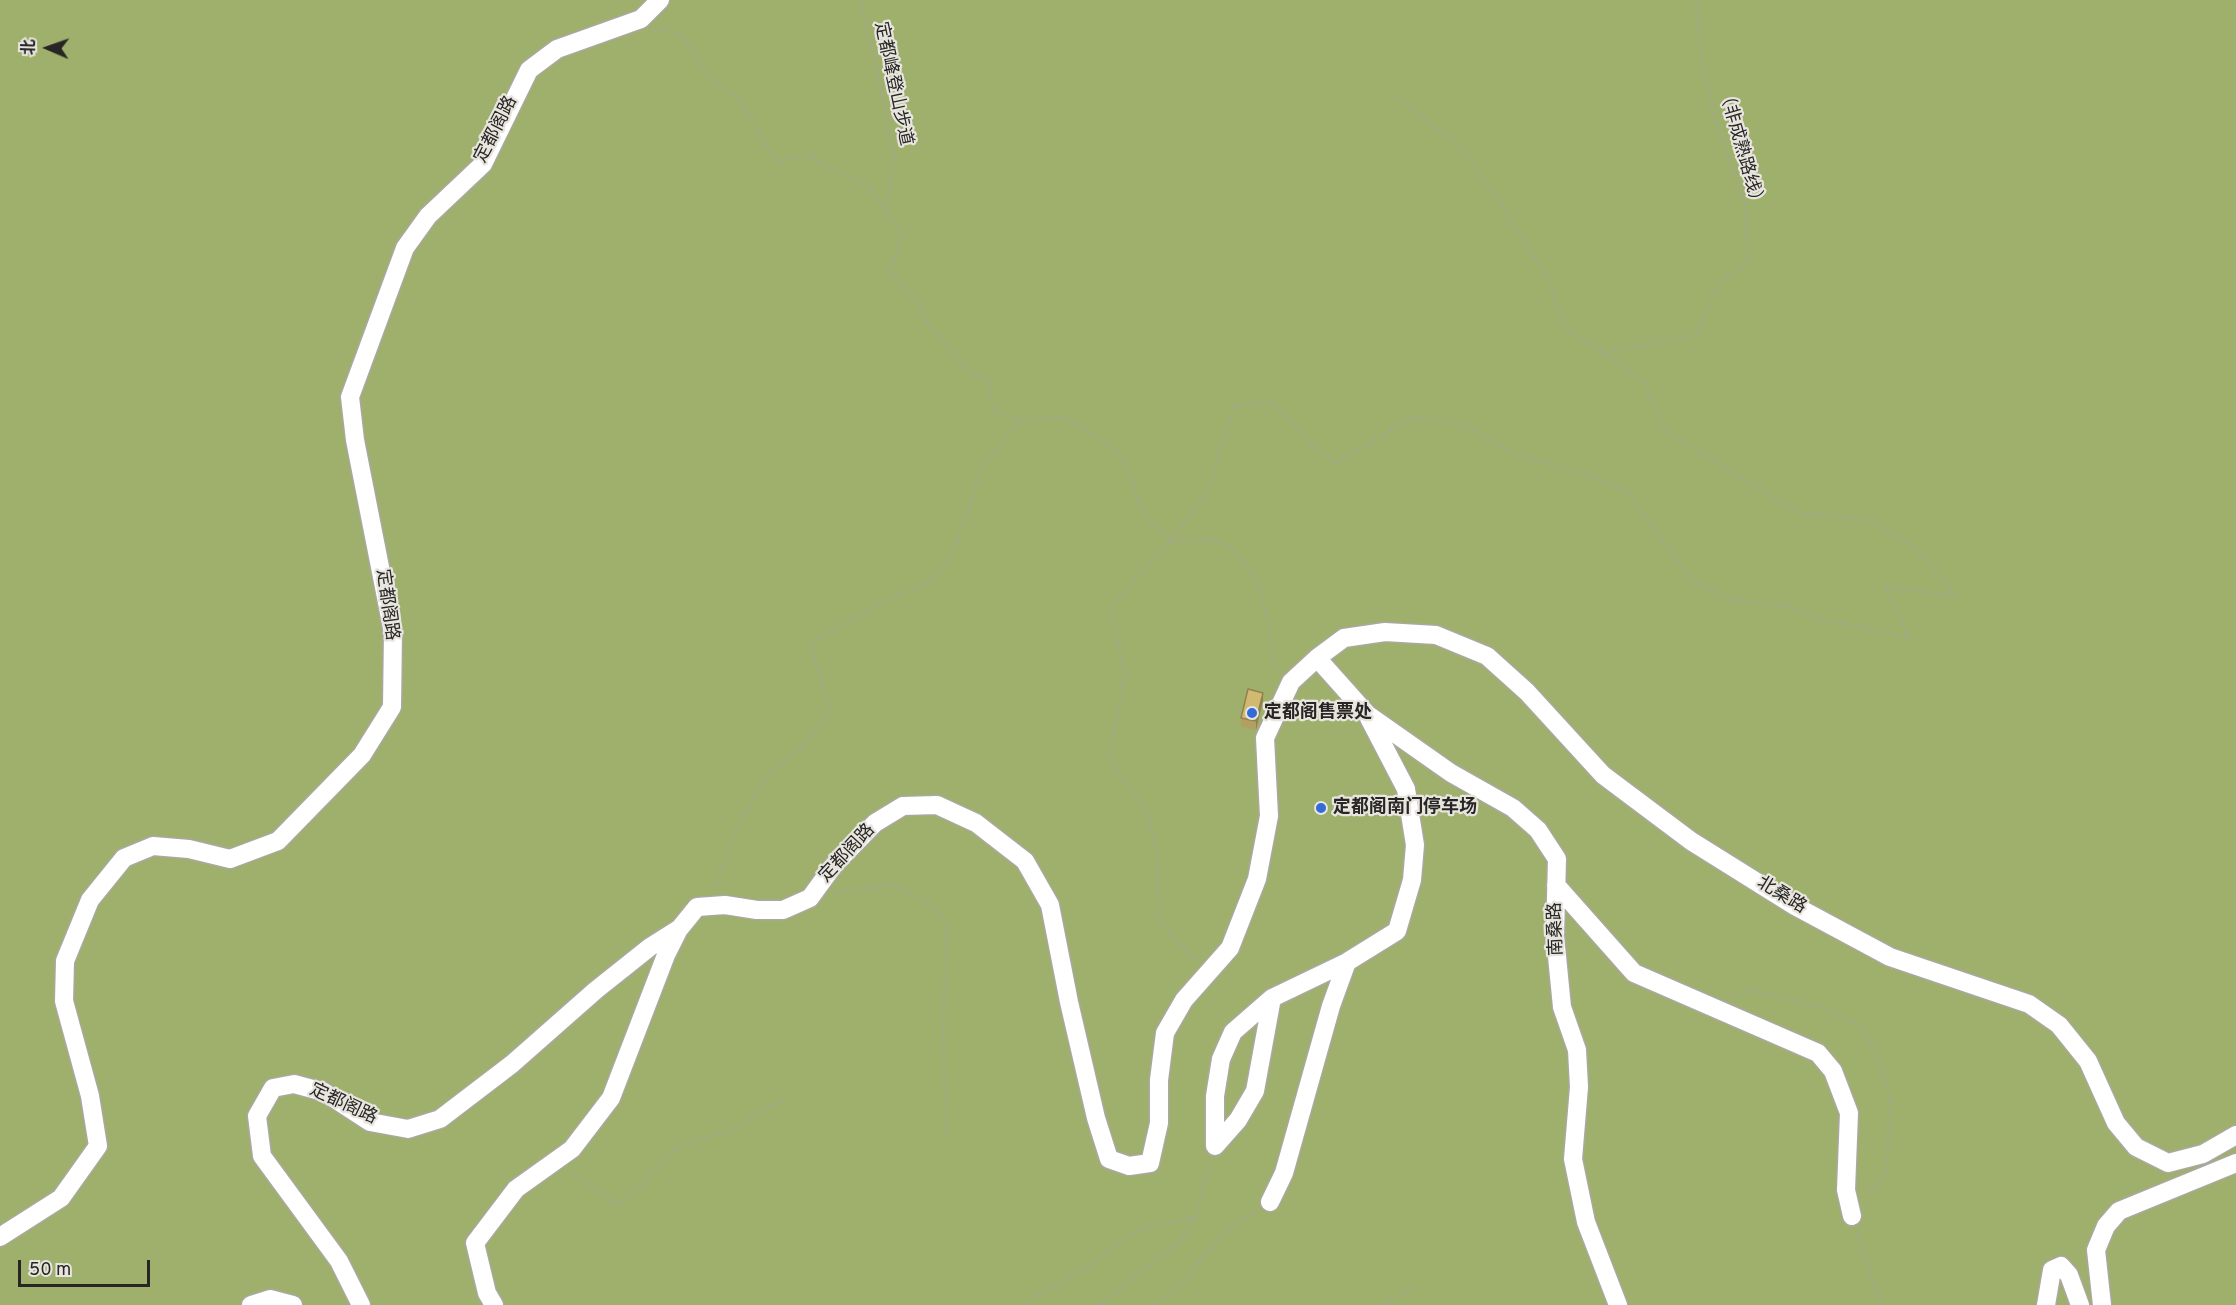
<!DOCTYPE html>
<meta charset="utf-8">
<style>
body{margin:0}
#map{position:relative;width:2236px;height:1305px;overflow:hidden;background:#e7e5de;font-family:Overpass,"Noto Sans SC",sans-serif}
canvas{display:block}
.north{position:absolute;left:18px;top:18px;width:60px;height:60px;-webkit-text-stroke:4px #e7e5de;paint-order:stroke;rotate:272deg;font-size:16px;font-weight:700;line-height:24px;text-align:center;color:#272624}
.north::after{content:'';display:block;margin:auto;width:21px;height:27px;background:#272624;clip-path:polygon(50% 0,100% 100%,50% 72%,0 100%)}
.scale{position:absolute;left:18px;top:1260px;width:132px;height:27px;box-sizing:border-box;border:3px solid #272624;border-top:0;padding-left:8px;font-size:18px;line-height:21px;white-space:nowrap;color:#272624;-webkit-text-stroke:4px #e7e5de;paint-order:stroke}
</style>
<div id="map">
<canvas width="2236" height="1305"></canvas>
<div class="north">北</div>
<div class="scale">50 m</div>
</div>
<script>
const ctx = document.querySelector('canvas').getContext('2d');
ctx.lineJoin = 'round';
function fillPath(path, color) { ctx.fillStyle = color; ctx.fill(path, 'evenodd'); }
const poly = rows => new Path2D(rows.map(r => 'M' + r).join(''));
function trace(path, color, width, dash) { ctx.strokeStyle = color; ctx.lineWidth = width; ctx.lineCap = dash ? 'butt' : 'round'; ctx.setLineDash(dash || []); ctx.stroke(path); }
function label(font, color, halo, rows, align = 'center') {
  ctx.font = font + ' Overpass,"Noto Sans SC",sans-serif'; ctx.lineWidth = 4.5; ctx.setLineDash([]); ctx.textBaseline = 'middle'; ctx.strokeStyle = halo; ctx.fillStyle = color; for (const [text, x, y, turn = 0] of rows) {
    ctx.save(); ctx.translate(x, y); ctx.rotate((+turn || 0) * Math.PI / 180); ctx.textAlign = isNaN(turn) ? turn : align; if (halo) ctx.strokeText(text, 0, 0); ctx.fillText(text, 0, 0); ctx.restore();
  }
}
const forest = poly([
 [0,0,2236,0,2236,1305,0,1305]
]);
const path = poly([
 [860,0,881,88,894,159,885,210],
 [655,29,681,34,711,80,739,98,777,162,810,155,830,168,868,186,903,234,890,271,920,305,924,318,969,373,987,377,994,412,1021,420,1065,418,1106,442,1123,459,1145,517,1171,541,1110,607,1125,674,1109,759,1146,810,1157,852,1159,921,1196,961],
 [1603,353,1696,335,1720,281,1747,265,1747,210,1714,115,1702,59,1696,0],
 [1171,541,1207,493,1234,405,1273,402,1310,444,1336,463,1413,417,1467,426,1513,453,1581,473,1625,489,1692,581,1732,600,1792,607,1824,620,1909,637,1885,587,1956,596,1917,549,1867,519,1799,513,1665,431,1642,379,1566,329,1547,275,1463,149,1394,95],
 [1171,541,1213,540,1231,547,1248,568,1261,592,1270,627,1274,664,1279,670],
 [715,888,738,825,767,776,804,745,830,711,810,643,887,599,927,584,949,561,968,511,981,468,1021,420],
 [835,893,895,884,930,904,947,924,943,1027,946,1134],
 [1729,996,1732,993,1758,991,1820,1007,1861,1026,1878,1057,1890,1099,1888,1148,1883,1181,1864,1194],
 [569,1171,597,1189,616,1206,642,1184,677,1147,715,1134,732,1132,767,1107,786,1100],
 [1857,1232,1881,1305],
 [1023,1305,1090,1265,1122,1239,1144,1228,1195,1217],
 [1097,1305,1107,1299,1181,1239,1195,1217,1210,1163],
 [1156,1305,1183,1283,1221,1235,1257,1211],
 [1380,1305,1417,1287]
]);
const minor = poly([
 [1317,658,1367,714,1451,773,1513,808,1538,830,1557,859,1555,936,1562,1007,1577,1050,1579,1087,1573,1159,1586,1222,1618,1305],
 [1556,885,1634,973,1818,1053,1833,1071,1849,1113,1846,1190,1852,1216],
 [1272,998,1233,1032,1221,1059,1215,1096,1215,1146,1238,1120,1255,1091,1272,998,1347,962,1397,931,1412,880,1415,845,1406,789,1369,718],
 [1270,1202,1284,1173,1331,1006,1347,962],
 [0,1237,61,1198,98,1146,90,1096,64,1001,65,961,90,900,124,858,153,846,189,849,230,859,278,841,362,755,392,707,393,633,355,440,350,397,405,248,428,216,483,164,529,70,557,49,641,19,660,0],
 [251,1305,270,1299,293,1305],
 [361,1305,339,1261,262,1156,257,1116,273,1088,294,1084,324,1092,370,1122,408,1129,440,1119,512,1064,596,990,650,947,680,928,697,907,725,905,757,910,783,910,810,898,834,865,875,823,903,806,937,805,976,823,1025,861,1050,905,1069,1002,1096,1118,1109,1159,1129,1166,1150,1163,1159,1123,1159,1080,1165,1033,1184,1000,1230,948,1257,879,1269,816,1265,738,1291,682,1317,658,1344,638,1385,632,1436,635,1487,656,1527,692,1603,775,1691,841,1795,906,1890,957,2029,1004,2059,1025,2088,1061,2116,1123,2136,1147,2168,1163,2203,1154,2236,1135],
 [494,1305,487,1293,475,1243,516,1189,572,1149,611,1098,666,955,679,929],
 [2046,1305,2052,1270,2061,1266,2069,1275,2080,1305],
 [2102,1305,2096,1250,2106,1226,2119,1211,2236,1163]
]);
const wall = poly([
 [1263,701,1256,730,1241,726,1241,718]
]);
const shadedWall = poly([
 [1263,693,1263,701,1256,730,1256,721]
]);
const building = poly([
 [1248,689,1263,693,1256,721,1241,718,1248,689]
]);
const markers = [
 [1252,713,6,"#336bd9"],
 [1321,808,6,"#336bd9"]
];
const streetNames = [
 ["定都峰登山步道",892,84,78],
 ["定都阁路",497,130,-63],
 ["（非成熟路线）",1740,149,74],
 ["定都阁路",386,605,82],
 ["定都阁路",848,854,-47],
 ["北桑路",1781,896,31],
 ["南桑路",1557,929,-92],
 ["定都阁路",343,1105,25]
];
const poiNames = [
 ["定都阁售票处",1264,713],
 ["定都阁南门停车场",1333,808]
];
fillPath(forest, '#9eb06b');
trace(minor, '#aaa8a1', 21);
trace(path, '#a6a49f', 3, [1.5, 4.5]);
trace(minor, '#fff', 18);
fillPath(wall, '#b39f61');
fillPath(shadedWall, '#92824f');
fillPath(building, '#d0b971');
trace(building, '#92824f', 1.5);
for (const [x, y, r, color] of markers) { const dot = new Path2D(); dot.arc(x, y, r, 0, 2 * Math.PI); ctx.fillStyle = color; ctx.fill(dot); trace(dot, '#e7e5de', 2); }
label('18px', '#272624', '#e7e5de', streetNames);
label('bold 18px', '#272624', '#e7e5de', poiNames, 'left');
</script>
